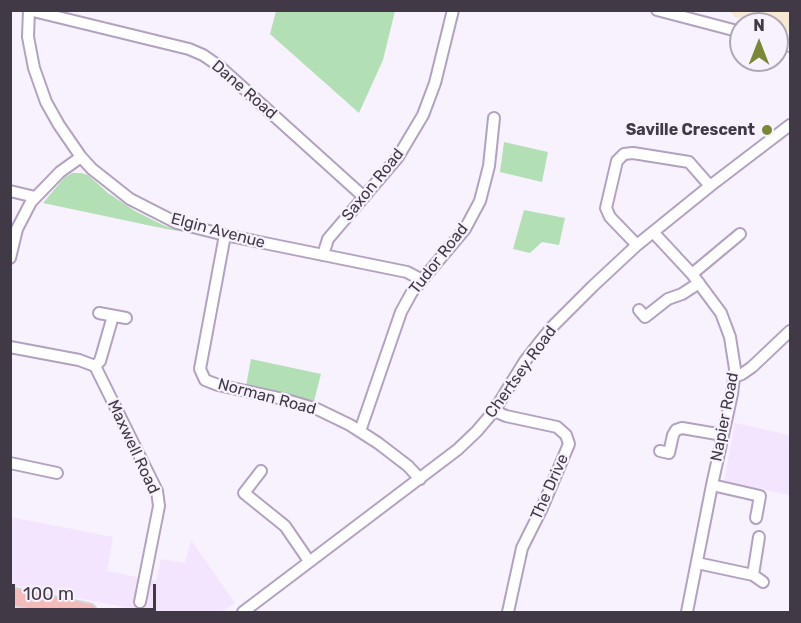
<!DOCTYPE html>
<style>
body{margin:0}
#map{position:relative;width:801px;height:623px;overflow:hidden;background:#f8f1fe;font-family:Rubik,sans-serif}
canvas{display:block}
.frame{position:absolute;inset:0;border:12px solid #413a46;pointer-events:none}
.north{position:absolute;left:729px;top:12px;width:60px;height:60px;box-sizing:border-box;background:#f8f1fe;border:2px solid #afa8b4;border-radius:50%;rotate:0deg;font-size:16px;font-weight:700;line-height:24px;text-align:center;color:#413a46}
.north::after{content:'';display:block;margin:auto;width:21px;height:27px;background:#7a8735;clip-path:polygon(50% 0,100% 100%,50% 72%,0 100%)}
.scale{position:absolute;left:12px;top:584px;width:144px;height:27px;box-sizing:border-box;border:3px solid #413a46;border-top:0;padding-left:8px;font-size:18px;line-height:21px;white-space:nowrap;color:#413a46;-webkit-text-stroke:4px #f8f1fe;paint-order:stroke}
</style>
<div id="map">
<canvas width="801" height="623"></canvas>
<div class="frame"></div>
<div class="north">N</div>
<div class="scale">100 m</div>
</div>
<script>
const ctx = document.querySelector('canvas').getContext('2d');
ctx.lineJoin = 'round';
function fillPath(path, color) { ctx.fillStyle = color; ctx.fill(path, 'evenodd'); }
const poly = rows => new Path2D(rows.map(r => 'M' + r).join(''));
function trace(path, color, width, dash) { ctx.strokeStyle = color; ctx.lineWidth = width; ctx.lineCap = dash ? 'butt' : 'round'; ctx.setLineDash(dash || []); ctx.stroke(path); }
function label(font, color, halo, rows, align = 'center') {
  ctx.font = font + ' Rubik,sans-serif'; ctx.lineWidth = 4.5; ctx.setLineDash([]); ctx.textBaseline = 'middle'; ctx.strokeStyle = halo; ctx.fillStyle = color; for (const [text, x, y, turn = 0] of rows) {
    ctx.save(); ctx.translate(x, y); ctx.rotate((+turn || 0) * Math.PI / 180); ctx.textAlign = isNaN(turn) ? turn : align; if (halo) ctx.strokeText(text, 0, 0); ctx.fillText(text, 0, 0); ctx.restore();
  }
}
const built = poly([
 [735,423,790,435,790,495,724,481],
 [10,517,113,537,107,571,156,581,161,559,185,563,191,540,235,603,221,612,149,612,11,585]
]);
const education = poly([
 [730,11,790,11,790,32,777,28,777,24,762,24,735,17]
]);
const green = poly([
 [276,11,395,11,383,60,359,113,270,34],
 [504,142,548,152,542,182,500,172],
 [72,173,81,173,88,175,108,193,135,211,165,226,191,233,166,229,43,203,64,178],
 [524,210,565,218,559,245,542,242,530,253,513,249],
 [251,359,321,374,314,401,246,386]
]);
const minor = poly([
 [29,10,28,37,34,68,46,102,59,125,81,157,92,169,130,199,177,223,225,235,407,272,422,280],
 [29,10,189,49,203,55,219,66,364,197],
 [657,10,741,32],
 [777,41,790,46],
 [10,191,35,197],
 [653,232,692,274,721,313,730,337,735,369,732,394,712,485,687,612],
 [225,235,200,369,205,380,218,385,283,399,317,409,350,425,378,443,408,466,420,479],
 [637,245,610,217,606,208,617,161,624,154,633,153,689,162,710,186],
 [323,255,328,239,398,157,423,115,435,83,453,10],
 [10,258,17,229,31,202,60,172,81,157],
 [692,274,740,234],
 [639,310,645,317,668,299,682,294,699,283],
 [99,313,126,318],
 [10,347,79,360,95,366,157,491,159,506,140,602],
 [95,366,100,361,113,316],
 [734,377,742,374,752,367,790,331],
 [494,411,506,416,557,427,566,435,569,444,542,508,522,548,508,612],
 [360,431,401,312,412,292,465,229,480,201,489,166,494,118],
 [660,451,669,453,673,435,676,430,682,428,723,435],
 [10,463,57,473],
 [261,471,244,493,285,526,309,561],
 [712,485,760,496,756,518],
 [759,537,753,575,763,582],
 [697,563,753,575],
 [243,612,457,450,477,431,494,411,525,361,539,343,553,326,593,286,637,245,710,186,790,125]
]);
const highway = poly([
 [10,596,88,612]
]);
const markers = [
 [767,130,6,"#7a8735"]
];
const streetNames = [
 ["Dane Road",244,90,41],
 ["Saxon Road",373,185,-51],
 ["Elgin Avenue",218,231,15],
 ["Tudor Road",439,259,-52],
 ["Chertsey Road",521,372,-54],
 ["Norman Road",267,397,15],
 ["Napier Road",725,417,-79],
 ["Maxwell Road",133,447,65],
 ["The Drive",550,487,-66]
];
const poiNames = [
 ["Saville Crescent",755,130]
];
fillPath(built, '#f3e5fd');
fillPath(education, '#f5e9d4');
fillPath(green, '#b2e0b4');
trace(minor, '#b2a1c0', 14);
trace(highway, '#d5d4d6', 20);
trace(minor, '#fff', 10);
trace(highway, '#f4bbbb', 16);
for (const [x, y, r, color] of markers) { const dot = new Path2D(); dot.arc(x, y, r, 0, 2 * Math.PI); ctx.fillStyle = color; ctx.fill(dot); trace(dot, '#f8f1fe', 2); }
label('16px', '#413a46', '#f8f1fe', streetNames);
label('bold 16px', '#413a46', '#f8f1fe', poiNames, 'right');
</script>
